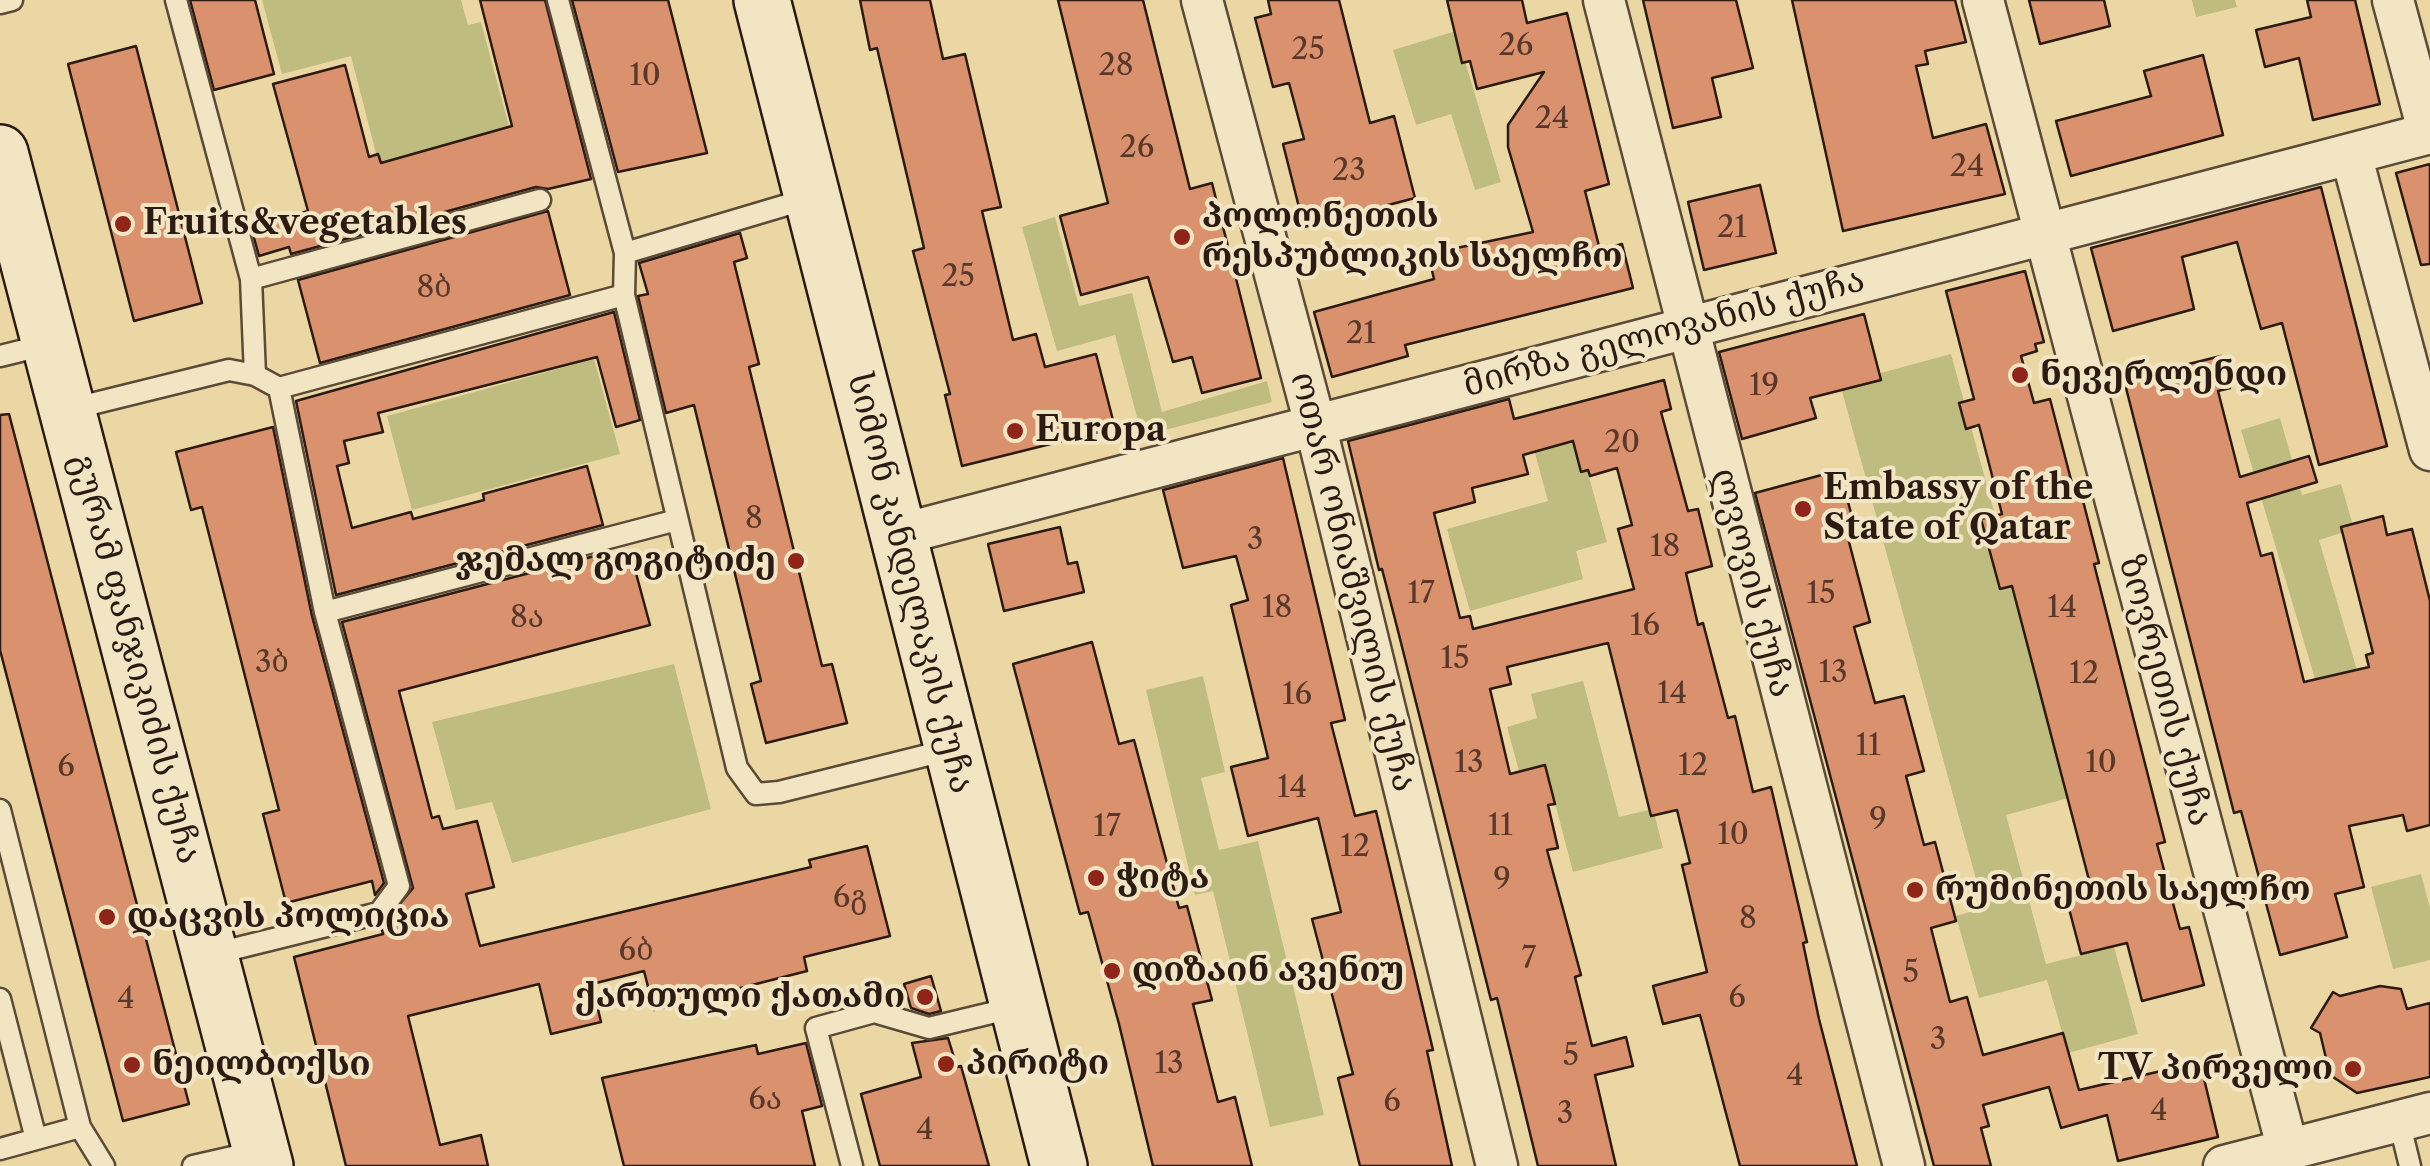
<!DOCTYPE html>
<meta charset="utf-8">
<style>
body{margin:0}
canvas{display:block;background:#ebd7a4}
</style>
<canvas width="2430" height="1166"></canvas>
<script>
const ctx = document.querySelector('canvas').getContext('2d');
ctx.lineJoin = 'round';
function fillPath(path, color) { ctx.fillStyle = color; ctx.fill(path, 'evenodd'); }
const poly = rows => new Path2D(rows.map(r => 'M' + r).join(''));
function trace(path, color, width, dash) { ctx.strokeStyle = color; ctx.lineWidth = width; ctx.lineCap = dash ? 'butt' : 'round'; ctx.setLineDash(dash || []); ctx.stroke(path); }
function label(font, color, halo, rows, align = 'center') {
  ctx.font = font + ' "Libre Caslon Text","Noto Serif Georgian",serif'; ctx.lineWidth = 8; ctx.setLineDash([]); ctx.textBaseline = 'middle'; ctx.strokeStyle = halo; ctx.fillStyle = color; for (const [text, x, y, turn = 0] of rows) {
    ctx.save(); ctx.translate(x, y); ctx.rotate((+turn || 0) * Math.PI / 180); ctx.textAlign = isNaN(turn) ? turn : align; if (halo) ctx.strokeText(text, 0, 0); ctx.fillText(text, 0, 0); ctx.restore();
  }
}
const green = poly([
 [262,0,461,0,468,25,481,22,510,130,379,165,351,56,282,74],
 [2192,0,2235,0,2237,7,2196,17],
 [1456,31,1501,182,1475,190,1451,114,1416,125,1393,50],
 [1055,217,1079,306,1132,293,1162,412,1267,381,1272,402,1142,436,1115,335,1057,351,1022,227],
 [1951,354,2072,797,2006,815,2046,964,2114,947,2138,1034,2068,1053,2047,980,1979,998,1956,916,1984,908,1840,384],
 [594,359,620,454,412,510,387,416],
 [2280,418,2302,495,2341,484,2354,529,2319,540,2359,677,2318,689,2241,430],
 [1576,430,1607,542,1576,551,1583,579,1470,611,1447,529,1548,501,1532,442],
 [674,664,711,809,512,863,492,802,456,810,432,722],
 [1203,676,1225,772,1201,778,1219,850,1258,841,1324,1115,1270,1127,1213,891,1195,895,1146,690],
 [1583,681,1619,817,1653,809,1663,848,1573,872,1548,776,1522,782,1507,727,1537,718,1531,694],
 [2421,874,2430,908,2430,960,2393,969,2371,887]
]);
const building = poly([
 [190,0,255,0,274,74,214,90,190,0],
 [480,0,545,0,591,179,548,189,536,187,291,254,289,247,259,256,251,227,308,211,273,84,345,65,369,157,378,154,381,163,512,126,480,0],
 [572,0,668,0,707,153,618,172,572,0],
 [860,0,930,0,943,59,965,54,1001,207,982,211,1013,340,1036,334,1045,367,1096,354,1115,428,962,466,945,395,950,394,913,251,924,248,877,48,870,50,860,0],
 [1058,0,1143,0,1190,189,1212,183,1261,378,1202,393,1192,357,1173,362,1148,277,1081,295,1060,216,1108,203,1058,0],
 [1268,0,1339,0,1370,123,1394,116,1415,198,1304,227,1283,144,1304,139,1289,83,1273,87,1255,18,1271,14,1268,0],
 [1447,0,1522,0,1527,23,1567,13,1609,184,1585,191,1600,250,1622,244,1633,288,1405,345,1408,356,1332,377,1314,312,1434,279,1428,254,1533,232,1508,147,1508,125,1544,72,1477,89,1470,61,1462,63,1447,0],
 [1643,0,1736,0,1753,68,1712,78,1721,117,1673,128,1643,0],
 [1792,0,1955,0,1966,42,1925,51,1928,64,1916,66,1933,138,1986,124,2005,194,1843,231,1792,0],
 [2029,0,2104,0,2110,26,2040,44,2029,0],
 [2307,0,2355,0,2380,104,2313,120,2299,58,2265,67,2256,30,2311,17,2307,0],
 [136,46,202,303,134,321,68,64,136,46],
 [2203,55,2223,135,2071,176,2056,121,2151,96,2144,71,2203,55],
 [2430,164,2430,264,2421,265,2396,173,2430,164],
 [1760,185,1776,253,1704,270,1688,202,1760,185],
 [2321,187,2387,446,2319,465,2282,323,2261,329,2237,242,2182,257,2194,309,2113,331,2091,248,2321,187],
 [548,211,570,295,320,363,298,280,548,211],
 [740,233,747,258,734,262,759,364,749,367,822,666,832,664,847,723,766,743,751,684,761,681,694,405,666,413,638,296,648,294,639,263,740,233],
 [2025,271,2044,342,2035,344,2037,351,2021,356,2034,403,2050,399,2075,495,2081,493,2099,563,2094,564,2165,842,2157,844,2180,929,2189,927,2204,985,2142,1001,2127,943,2081,954,2063,886,2089,880,2012,586,2000,589,1981,519,2002,514,1979,425,1966,429,1959,403,1974,399,1946,291,2025,271],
 [614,312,640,420,616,427,597,357,378,413,383,432,344,441,349,463,337,466,352,528,411,512,413,519,484,500,483,494,587,466,603,525,336,595,296,401,614,312],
 [1864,314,1881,380,1810,398,1816,418,1742,439,1719,352,1864,314],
 [2221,356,2230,388,2218,391,2240,477,2309,456,2317,482,2247,503,2261,556,2272,553,2304,682,2369,667,2366,655,2373,653,2341,527,2383,516,2387,535,2412,529,2430,601,2430,825,2407,831,2403,815,2349,826,2364,887,2335,894,2347,937,2280,955,2241,811,2234,813,2124,380,2221,356],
 [1664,380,1671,409,1661,412,1688,511,1698,509,1712,566,1686,573,1698,625,1703,623,1728,718,1735,716,1753,792,1771,787,1807,942,1803,943,1819,1019,1857,1166,1740,1166,1700,1015,1663,1024,1653,986,1707,972,1682,865,1690,863,1677,810,1651,816,1608,643,1507,667,1511,684,1490,689,1510,774,1545,765,1555,804,1548,805,1558,848,1547,850,1581,975,1575,977,1592,1046,1626,1037,1633,1066,1595,1075,1616,1166,1538,1166,1497,998,1491,1000,1397,627,1382,569,1379,570,1348,441,1509,399,1514,419,1664,380],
 [1573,441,1581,472,1588,470,1590,476,1617,468,1632,525,1618,529,1634,589,1473,629,1470,616,1460,618,1434,513,1475,502,1472,488,1528,474,1523,455,1573,441],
 [9,414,189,1104,123,1121,0,650,0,415,9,414],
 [273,427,312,616,384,883,375,895,372,881,286,903,263,814,279,810,202,507,191,510,176,452,273,427],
 [1283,458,1345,720,1331,723,1355,816,1376,811,1433,1050,1427,1051,1452,1166,1360,1166,1338,1078,1353,1074,1312,919,1341,912,1318,818,1248,836,1231,767,1268,758,1231,605,1248,600,1236,556,1183,568,1163,490,1283,458],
 [1829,473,1835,497,1846,494,1853,521,1844,523,1870,622,1854,627,1875,703,1904,696,1924,771,1906,776,1924,845,1935,842,1956,921,1931,928,1950,1002,1967,997,1983,1055,2063,1033,2079,1090,2200,1062,2218,1137,2118,1161,2107,1115,2061,1128,2049,1087,1983,1105,1989,1126,1981,1128,1991,1166,1934,1166,1755,493,1829,473],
 [1060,527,1068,564,1077,562,1084,592,1004,611,988,544,1060,527],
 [630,551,650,625,399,691,432,818,439,816,443,829,477,821,494,887,466,894,480,946,811,867,809,860,867,846,890,936,804,957,807,971,654,1010,644,971,592,984,601,1022,551,1034,539,984,408,1016,440,1145,481,1135,488,1166,346,1166,294,957,383,934,381,927,413,888,342,622,610,552,611,556,630,551],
 [1092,642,1119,744,1134,740,1179,908,1187,906,1212,1000,1193,1004,1218,1102,1235,1097,1252,1166,1153,1166,1119,1024,1088,912,1080,914,1013,664,1092,642],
 [931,976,941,1011,929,1014,911,1008,904,984,931,976],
 [2380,986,2401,989,2407,1009,2430,1003,2430,1077,2357,1093,2330,1075,2320,1033,2311,1028,2333,992,2340,996,2380,986],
 [948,1038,957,1067,961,1066,989,1166,880,1166,861,1094,921,1077,912,1043,948,1038],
 [806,1043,822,1106,802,1111,815,1166,624,1166,602,1078,756,1045,758,1054,806,1043]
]);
const service = poly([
 [176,0,251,279,255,375],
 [558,0,625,253],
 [0,3,12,0],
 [810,198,625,253,624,295,737,768,756,794,779,792,952,749],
 [251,279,540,200],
 [0,356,49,344],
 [279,388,624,295],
 [71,409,229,370,255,375,279,388,325,612,399,886,379,913,213,954],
 [325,612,677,520],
 [0,810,80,1127],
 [0,999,36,1139],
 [2399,1121,2410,1166],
 [0,1149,80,1127,104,1166],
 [193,1166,259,1151],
 [852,1166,816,1028,874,1012,929,1028,1016,1007]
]);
const minor = poly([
 [1202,0,1315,424,1497,1166],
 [1604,0,1904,1166],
 [1983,0,2288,1150],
 [2393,0,2429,134],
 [2351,154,2430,450],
 [898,535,2430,133],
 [2224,1166,2430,1113]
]);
const secondary = poly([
 [762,0,1059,1166],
 [0,153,265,1166]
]);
const markers = [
 [123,224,10,"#8f2418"],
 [1182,237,10,"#8f2418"],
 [2020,375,10,"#8f2418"],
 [1015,431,10,"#8f2418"],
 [1803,509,10,"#8f2418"],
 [796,561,10,"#8f2418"],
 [1096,878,10,"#8f2418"],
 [1915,890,10,"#8f2418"],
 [107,917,10,"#8f2418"],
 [1112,971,10,"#8f2418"],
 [925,997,10,"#8f2418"],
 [946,1064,10,"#8f2418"],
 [132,1065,10,"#8f2418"],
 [2353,1069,10,"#8f2418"]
];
const numberNames = [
 ["26",1516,46],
 ["25",1308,50],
 ["28",1116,66],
 ["10",645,76],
 ["24",1552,119],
 ["26",1137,148],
 ["24",1967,167],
 ["23",1349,171],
 ["21",1732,228],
 ["25",958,277],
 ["8ბ",434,288],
 ["21",1361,334],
 ["19",1764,386],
 ["20",1622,443],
 ["8",754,519],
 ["3",1255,540],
 ["18",1665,547],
 ["17",1421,594],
 ["15",1821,594],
 ["18",1277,608],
 ["14",2062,608],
 ["8ა",527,618],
 ["16",1645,626],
 ["15",1455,659],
 ["3ბ",272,663],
 ["13",1833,673],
 ["12",2084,674],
 ["14",1672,694],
 ["16",1297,695],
 ["11",1868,746],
 ["13",1469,763],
 ["10",2101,763],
 ["12",1693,766],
 ["6",66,767],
 ["14",1292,788],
 ["9",1878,820],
 ["11",1500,826],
 ["17",1107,827],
 ["10",1733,835],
 ["12",1355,847],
 ["9",1502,880],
 ["6გ",850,898],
 ["8",1748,919],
 ["6ბ",636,951],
 ["7",1529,959],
 ["5",1911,973],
 ["6",1737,998],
 ["4",126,999],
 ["3",1938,1040],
 ["5",1571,1056],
 ["13",1169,1064],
 ["4",1795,1076],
 ["6ა",765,1100],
 ["6",1392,1102],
 ["4",2159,1111],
 ["3",1565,1114],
 ["4",925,1130]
];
const poiNames = [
 ["პოლონეთის",1202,217],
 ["რესპუბლიკის საელჩო",1202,257],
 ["Fruits&vegetables",143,224],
 ["ნევერლენდი",2040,375],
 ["Europa",1035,431],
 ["Embassy of the",1823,489],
 ["State of Qatar",1823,529],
 ["ჯემალ გოგიტიძე",776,561,"right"],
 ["ჭიტა",1116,878],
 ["რუმინეთის საელჩო",1935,890],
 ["დაცვის პოლიცია",127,917],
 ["დიზაინ ავენიუ",1132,971],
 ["ქართული ქათამი",905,997,"right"],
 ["პირიტი",966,1064],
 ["ნეილბოქსი",152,1065],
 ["TV პირველი",2333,1069,"right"]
];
const streetNames = [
 ["მირზა გელოვანის ქუჩა",1664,333,-15],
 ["ოთარ ონიაშვილის ქუჩა",1353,582,76],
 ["სიმონ კანდელაკის ქუჩა",910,583,76],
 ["ლვოვის ქუჩა",1752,583,75],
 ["გურამ ფანჯიკიძის ქუჩა",135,659,75],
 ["ზოვრეთის ქუჩა",2165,691,75]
];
fillPath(green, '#bfbc80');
fillPath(building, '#da916d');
trace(building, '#2b1b13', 2.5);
trace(service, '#5b4a37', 25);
trace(minor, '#5b4a37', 45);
trace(secondary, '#2b1b13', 60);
trace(service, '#f2e5c4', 20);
trace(minor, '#f2e5c4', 40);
trace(secondary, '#f2e5c4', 55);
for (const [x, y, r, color] of markers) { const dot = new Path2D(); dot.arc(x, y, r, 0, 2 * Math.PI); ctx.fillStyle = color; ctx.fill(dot); trace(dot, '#f2e5c4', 4); }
label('30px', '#57382a', null, numberNames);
label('bold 35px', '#2b1b13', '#f2e5c4', poiNames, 'left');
label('35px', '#2b1b13', '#f2e5c4', streetNames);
</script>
